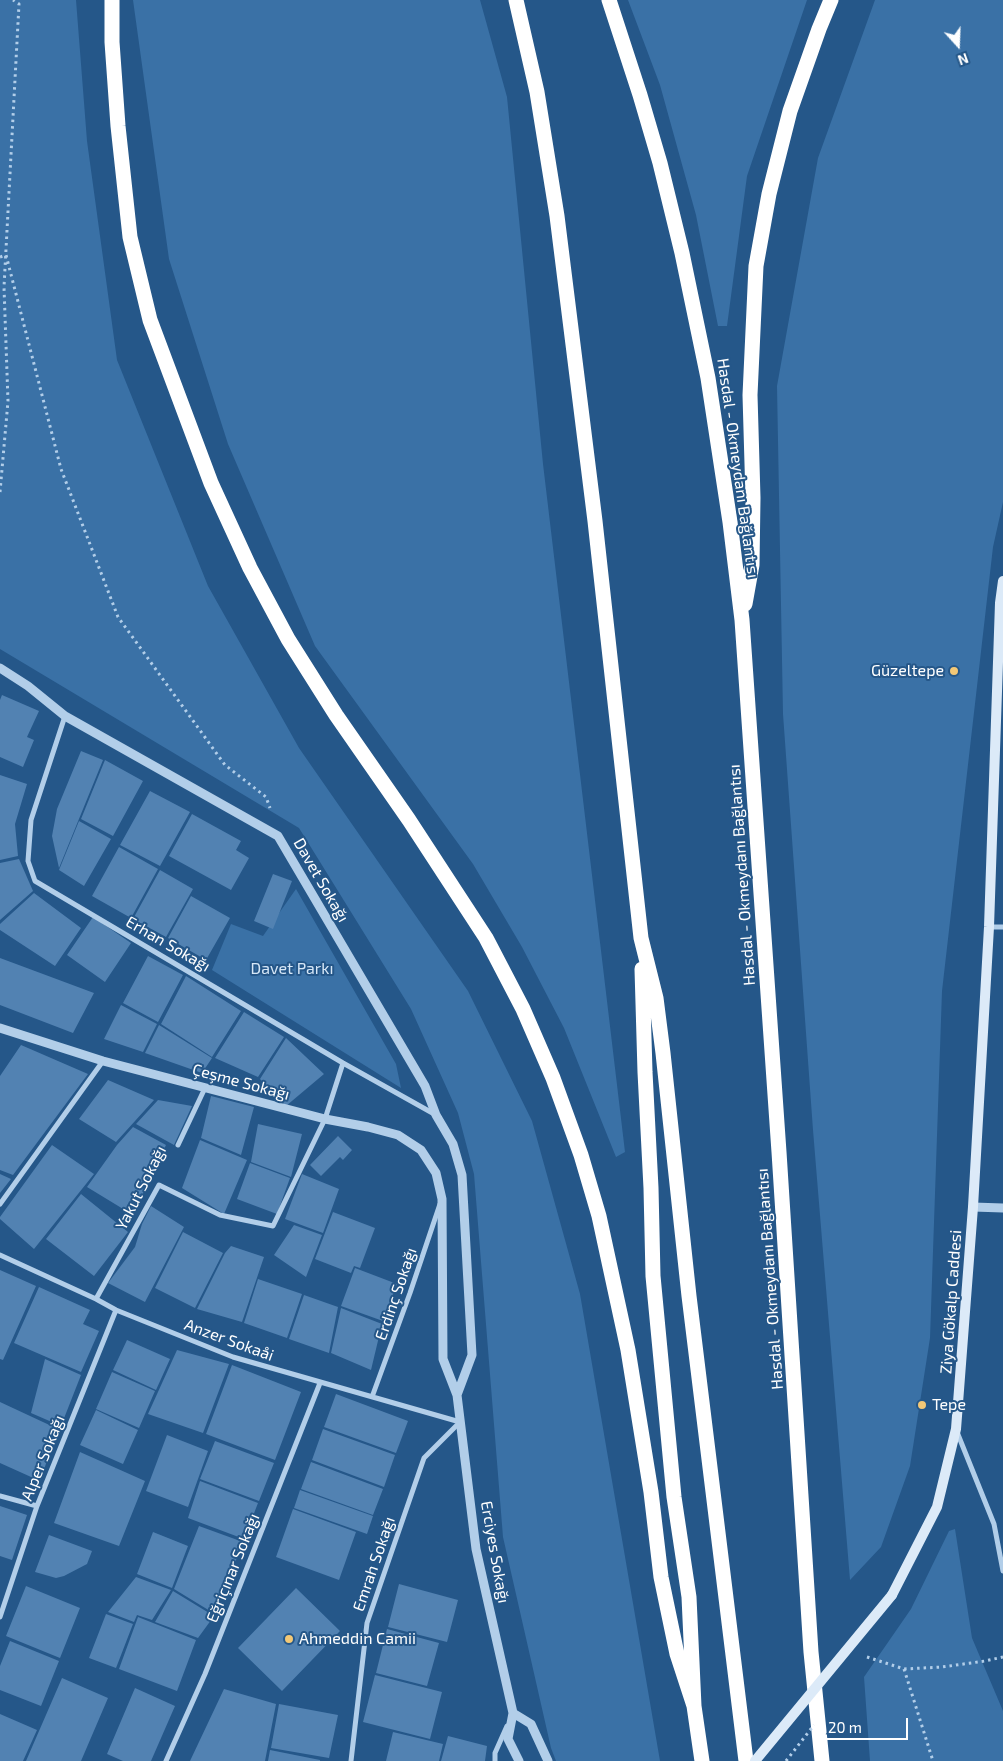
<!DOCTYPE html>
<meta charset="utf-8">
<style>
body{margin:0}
#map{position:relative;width:1003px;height:1761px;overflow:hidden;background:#255789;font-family:"Exo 2",sans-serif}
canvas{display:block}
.north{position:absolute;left:933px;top:20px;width:50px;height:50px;-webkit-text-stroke:4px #255789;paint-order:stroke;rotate:160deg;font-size:14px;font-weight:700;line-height:20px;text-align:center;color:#fff}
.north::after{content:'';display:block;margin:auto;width:18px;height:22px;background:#fff;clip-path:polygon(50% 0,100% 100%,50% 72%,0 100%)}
.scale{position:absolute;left:820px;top:1718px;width:88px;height:22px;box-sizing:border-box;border:2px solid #fff;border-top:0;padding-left:6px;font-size:15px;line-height:18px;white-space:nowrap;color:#fff;-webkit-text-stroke:4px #255789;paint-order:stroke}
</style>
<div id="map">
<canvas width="1003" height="1761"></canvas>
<div class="north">N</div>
<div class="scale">20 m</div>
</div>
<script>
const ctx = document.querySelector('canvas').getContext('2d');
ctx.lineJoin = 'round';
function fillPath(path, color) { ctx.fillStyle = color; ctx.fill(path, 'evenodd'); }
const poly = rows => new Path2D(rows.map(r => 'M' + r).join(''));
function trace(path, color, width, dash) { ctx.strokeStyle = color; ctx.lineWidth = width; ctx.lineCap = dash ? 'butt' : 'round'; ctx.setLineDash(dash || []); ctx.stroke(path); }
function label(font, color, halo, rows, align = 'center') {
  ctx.font = font + ' "Exo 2",sans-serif'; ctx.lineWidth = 4; ctx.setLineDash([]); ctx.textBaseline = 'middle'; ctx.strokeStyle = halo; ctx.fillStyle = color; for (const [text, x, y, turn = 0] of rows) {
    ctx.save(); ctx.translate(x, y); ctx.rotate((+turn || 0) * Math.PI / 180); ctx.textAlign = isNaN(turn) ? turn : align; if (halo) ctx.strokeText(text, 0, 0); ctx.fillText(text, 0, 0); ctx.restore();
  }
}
const green = poly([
 [0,0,76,0,87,141,117,360,208,586,299,748,468,991,532,1121,580,1294,660,1761,556,1761,551,1748,503,1537,474,1174,458,1113,411,1009,299,828,0,649],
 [133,0,480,0,507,97,543,464,625,1152,616,1157,564,1028,522,947,473,864,315,646,228,444,169,259],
 [628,0,807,0,747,176,727,326,718,326,696,215,660,85],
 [875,0,1003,0,1003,502,993,547,942,991,930,1338,910,1466,881,1547,850,1580,813,1130,783,714,777,386,818,158],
 [296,889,396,1064,401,1088,212,970,231,924,263,936],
 [955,1529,972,1638,1003,1711,1003,1761,870,1761,864,1677,911,1609,949,1531]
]);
const building = poly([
 [2,695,39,711,27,737,34,740,23,767,0,757,0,700],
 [81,751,103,760,59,868,52,836,57,809],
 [105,760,143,781,113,836,81,819],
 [0,775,27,784,15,824,18,856,0,860],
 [150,791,190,812,160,866,120,845],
 [192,814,241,841,236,850,249,858,231,890,169,856],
 [79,821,111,839,84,886,59,870],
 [119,847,158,869,131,918,92,896],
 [19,859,33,891,0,920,0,863],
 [160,870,193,889,166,937,133,919],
 [273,874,292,881,273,929,254,921],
 [34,893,81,928,55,966,0,930,0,924],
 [191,896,230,918,206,960,168,938],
 [93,917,131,943,105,982,67,955],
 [148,956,183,975,158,1022,123,1003],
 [0,958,94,993,73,1033,0,1005],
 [186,976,241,1011,212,1057,161,1024],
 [121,1005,157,1024,143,1052,104,1039],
 [244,1012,284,1037,258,1077,215,1058],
 [159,1025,212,1058,202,1073,145,1053],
 [286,1038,324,1074,286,1106,260,1079],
 [21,1045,88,1074,13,1175,0,1170,0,1076],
 [108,1080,154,1100,116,1142,79,1119],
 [211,1096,254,1107,241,1155,201,1138],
 [158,1100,192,1106,174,1145,136,1124],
 [258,1124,302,1134,291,1177,251,1162],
 [133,1127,166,1145,133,1215,87,1187,117,1145],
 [338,1136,352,1150,343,1160,340,1157,321,1176,310,1165],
 [200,1140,247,1160,224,1214,182,1188],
 [52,1145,94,1174,34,1249,0,1219,0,1217],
 [250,1163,290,1178,277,1214,237,1199],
 [0,1174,11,1179,0,1193],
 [302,1174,339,1189,323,1233,285,1219],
 [81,1194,128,1232,94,1276,46,1239],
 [151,1206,184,1227,145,1302,108,1283,135,1247,142,1224],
 [333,1212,375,1228,360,1268,354,1266,351,1273,315,1259],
 [294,1225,322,1235,306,1277,274,1255],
 [183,1232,223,1253,195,1308,155,1288],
 [231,1246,264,1257,242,1322,197,1309,225,1253],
 [355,1268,397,1284,383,1321,341,1306],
 [0,1270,36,1286,3,1360,0,1359],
 [258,1279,302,1294,287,1338,244,1323],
 [39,1287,90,1310,83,1324,99,1331,81,1372,14,1343],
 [304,1295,338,1307,329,1353,289,1339],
 [341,1308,382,1324,371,1370,331,1353],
 [127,1340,170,1359,156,1390,113,1370],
 [177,1350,229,1364,203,1433,148,1414],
 [45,1359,81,1375,61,1426,31,1413],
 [232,1365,301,1392,275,1460,206,1434],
 [112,1372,155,1391,139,1428,96,1409],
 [336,1394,408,1421,396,1453,324,1427],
 [0,1402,58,1429,40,1481,0,1463],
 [96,1410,138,1430,123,1464,80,1445],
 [323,1429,395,1455,384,1487,312,1460],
 [167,1435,208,1451,188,1507,146,1491],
 [215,1441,274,1463,259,1501,200,1479],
 [80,1452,145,1481,119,1546,54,1523],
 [311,1462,383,1489,373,1515,301,1489],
 [200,1481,258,1503,244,1539,188,1518],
 [300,1490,373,1516,367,1534,294,1508],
 [0,1506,27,1515,12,1560,0,1556],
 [293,1509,356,1532,339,1580,276,1557],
 [199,1526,243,1542,215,1614,174,1589],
 [153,1532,188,1546,172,1588,137,1574],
 [49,1535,92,1551,87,1564,64,1576,56,1578,35,1572],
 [136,1577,171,1590,152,1620,137,1615,134,1622,108,1612],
 [399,1584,458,1600,447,1642,388,1627],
 [26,1586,80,1608,60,1658,6,1636],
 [296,1588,340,1631,282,1691,238,1648],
 [173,1591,214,1616,198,1638,155,1622],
 [106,1614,133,1624,116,1668,89,1658],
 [138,1617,196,1640,177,1691,119,1669],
 [387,1629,439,1643,427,1686,376,1673],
 [10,1641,59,1661,41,1706,0,1690,0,1666],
 [375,1675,442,1692,430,1739,363,1722],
 [62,1678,108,1698,81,1761,26,1761],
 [135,1688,175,1706,151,1761,123,1761,107,1754],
 [224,1689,276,1704,265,1761,190,1761],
 [279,1704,338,1715,329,1758,271,1748],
 [0,1714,37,1730,23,1761,0,1761],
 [393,1732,443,1744,439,1761,386,1761],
 [448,1736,487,1746,485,1761,441,1761],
 [270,1750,320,1760,320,1761,268,1761]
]);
const path = poly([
 [0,257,6,255,61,469,118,617,225,765,266,797,270,808],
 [0,492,8,401,4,287,19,4,13,0],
 [867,1657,904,1669,942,1667,985,1661,1003,1657],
 [904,1669,933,1761]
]);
const minor = poly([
 [65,716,31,820,28,861,35,881,343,1063,436,1115],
 [989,927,1003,927],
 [178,1145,205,1088],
 [0,1204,103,1061],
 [0,1255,96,1299,116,1310,233,1357,460,1422,424,1458,367,1623,351,1761],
 [96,1299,159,1185,220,1215,273,1226,325,1119,343,1063],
 [372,1397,410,1293,440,1204],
 [957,1432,994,1524,1003,1571],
 [0,1496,37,1506],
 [0,1617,37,1506,116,1310],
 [166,1761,205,1674,320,1383],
 [495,1761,495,1753,507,1726]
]);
const tertiary = poly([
 [0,668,28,686,65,716,278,836,425,1086,436,1115,453,1144,462,1175,472,1355,457,1395],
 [0,1028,103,1061,325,1119,368,1127,398,1135,421,1150,436,1173,442,1199,443,1359,457,1395,476,1549,513,1713,508,1739,519,1761],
 [973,1207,1003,1208],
 [513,1713,531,1724,548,1761]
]);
const secondary = poly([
 [892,1595,937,1507,956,1429,973,1207,989,927,1000,603,1003,581]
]);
const motorway = poly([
 [112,0,112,42,118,126,130,237,150,320,211,483,250,568,288,639,336,715,409,820,486,938,523,1009,553,1078,581,1155,599,1216,628,1350,651,1492,661,1577,677,1654,694,1706],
 [516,0,537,92,557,216,595,521,641,938,656,998,663,1053,689,1296,746,1761],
 [609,0,640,95,660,163,682,253,708,378,730,522,742,620,779,1152,811,1652,822,1761],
 [745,604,752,565,753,498,750,395,756,266,769,194,790,111,819,29,831,0],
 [642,969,645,1072,651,1188,653,1276,674,1497,689,1597,694,1706,702,1761]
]);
const pathBridge = poly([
 [786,1761,814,1725]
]);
const secondaryBridge = poly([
 [755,1761,892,1595]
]);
const markers = [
 [954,671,5,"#f3c876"],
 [922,1405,5,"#f3c876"],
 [289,1639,5,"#f3c876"]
];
const streetNames = [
 ["Hasdal - Okmeydanı Bağlantısı",738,468,82],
 ["Hasdal - Okmeydanı Bağlantısı",742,875,-94],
 ["Davet Sokağı",321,880,60],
 ["Erhan Sokağı",168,944,30],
 ["Çeşme Sokağı",241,1082,15],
 ["Yakut Sokağı",141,1188,-63],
 ["Hasdal - Okmeydanı Bağlantısı",770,1279,-94],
 ["Erdinç Sokağı",396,1294,-71],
 ["Ziya Gökalp Caddesi",951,1302,-86],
 ["Anzer Sokaåi",229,1340,20],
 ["Alper Sokağı",43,1458,-68],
 ["Erciyes Sokağı",495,1552,80],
 ["Emrah Sokağı",374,1564,-71],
 ["Eğriçınar Sokağı",233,1568,-68]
];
const poiNames = [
 ["Güzeltepe",944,671,"right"],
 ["Tepe",932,1405],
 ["Ahmeddin Camii",299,1639]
];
const parkNames = [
 ["Davet Parkı",292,969]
];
fillPath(green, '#3a71a6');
fillPath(building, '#5282b2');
trace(path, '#b2cee9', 3, [2.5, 4]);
trace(minor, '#b2cee9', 5);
trace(tertiary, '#b2cee9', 9);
trace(secondary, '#dceaf8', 10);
trace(motorway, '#fff', 15);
trace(pathBridge, '#b2cee9', 3, [2.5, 4]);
trace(secondaryBridge, '#dceaf8', 10);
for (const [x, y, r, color] of markers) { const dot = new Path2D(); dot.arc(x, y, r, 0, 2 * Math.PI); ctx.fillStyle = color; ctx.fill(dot); trace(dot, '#255789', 2); }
label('16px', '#fff', '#255789', streetNames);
label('16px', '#fff', '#255789', poiNames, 'left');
label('16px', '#d6e7f7', '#255789', parkNames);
</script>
